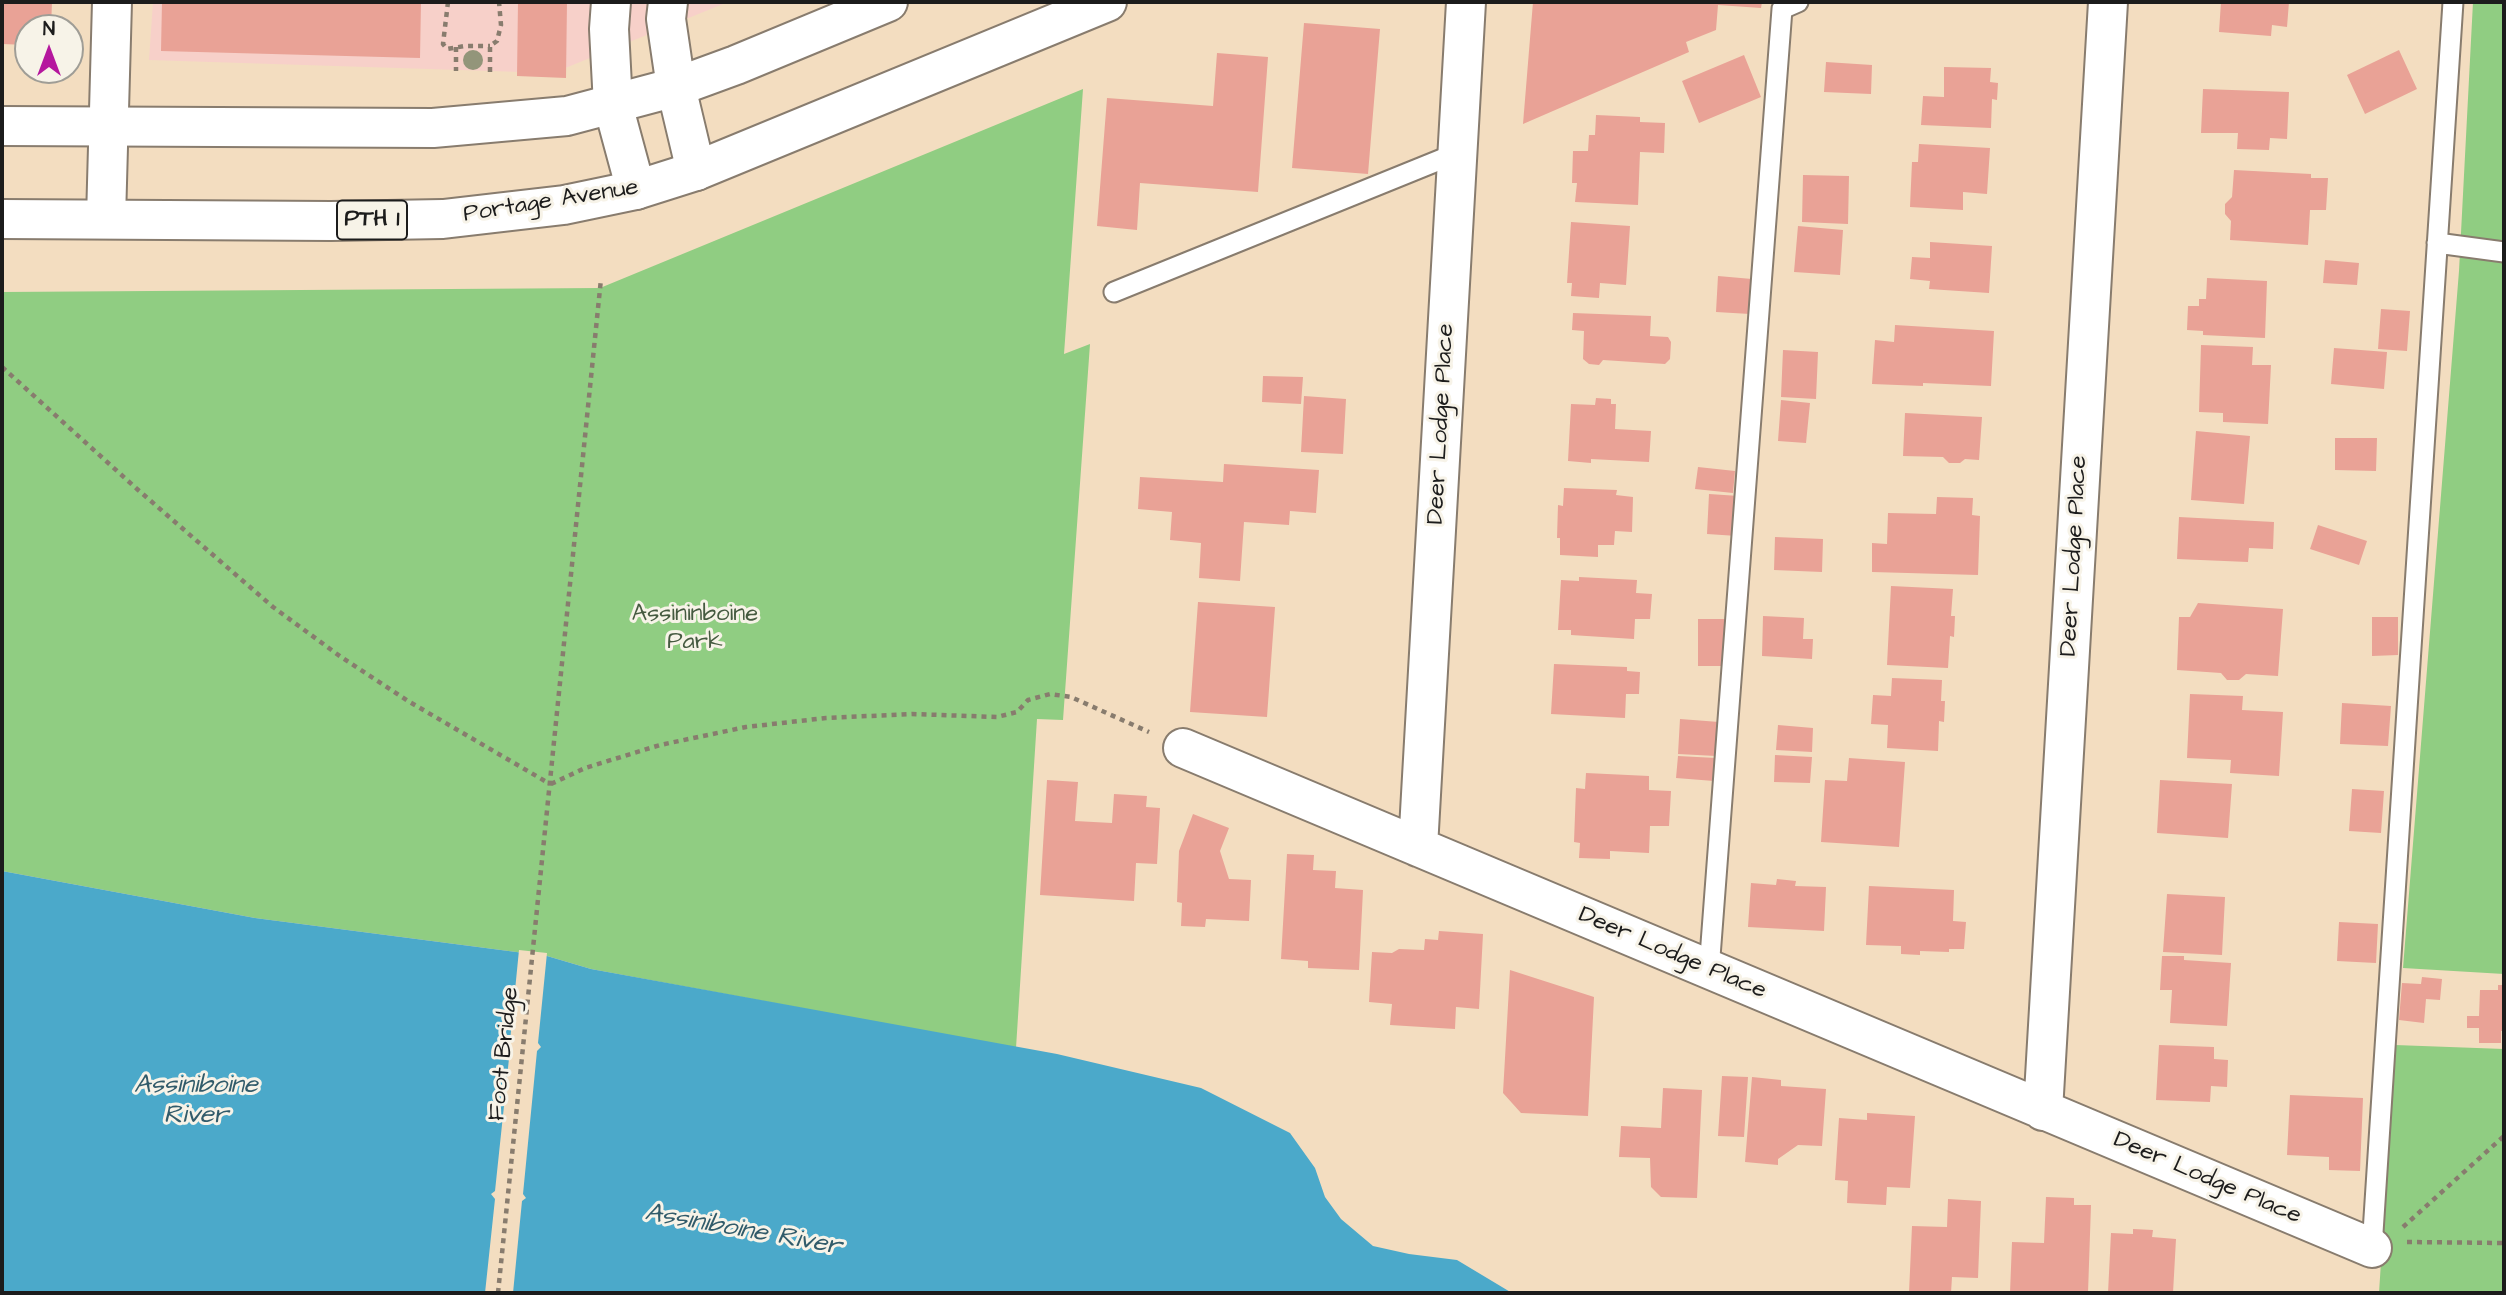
<!DOCTYPE html>
<style>
body{margin:0}
#map{position:relative;width:2506px;height:1295px;overflow:hidden;background:#f3ddc0;font-family:"Architects Daughter",sans-serif}
canvas{display:block}
.frame{position:absolute;inset:0;border:4px solid #1c1c1c;pointer-events:none}
.north{position:absolute;left:14px;top:14px;width:70px;height:70px;box-sizing:border-box;background:#f7f3e8;border:2px solid #9f9d96;border-radius:50%;rotate:0deg;font-size:19px;font-weight:700;line-height:28px;text-align:center;color:#1c1c1c}
.north::after{content:'';display:block;margin:auto;width:24px;height:32px;background:#b5179e;clip-path:polygon(50% 0,100% 100%,50% 72%,0 100%)}
</style>
<div id="map">
<canvas width="2506" height="1295"></canvas>
<div class="frame"></div>
<div class="north">N</div>
</div>
<script>
const ctx = document.querySelector('canvas').getContext('2d');
ctx.lineJoin = 'round';
function fillPath(path, color) { ctx.fillStyle = color; ctx.fill(path, 'evenodd'); }
const poly = rows => new Path2D(rows.map(r => 'M' + r).join(''));
function trace(path, color, width, dash) { ctx.strokeStyle = color; ctx.lineWidth = width; ctx.lineCap = dash ? 'butt' : 'round'; ctx.setLineDash(dash || []); ctx.stroke(path); }
function label(font, color, halo, rows, align = 'center') {
  ctx.font = font + ' "Architects Daughter",sans-serif'; ctx.lineWidth = 6; ctx.setLineDash([]); ctx.textBaseline = 'middle'; ctx.strokeStyle = halo; ctx.fillStyle = color; for (const [text, x, y, turn = 0] of rows) {
    ctx.save(); ctx.translate(x, y); ctx.rotate((+turn || 0) * Math.PI / 180); ctx.textAlign = isNaN(turn) ? turn : align; if (halo) ctx.strokeText(text, 0, 0); ctx.fillText(text, 0, 0); ctx.restore();
  }
}
const built = poly([
 [153,2,728,2,553,73,149,60]
]);
const green = poly([
 [2473,2,2504,2,2504,974,2403,968,2459,271],
 [1083,89,1064,354,1090,344,1063,720,1037,719,1016,1048,591,969,547,956,255,918,2,871,2,292,600,288],
 [2395,1045,2504,1049,2504,1293,2379,1293]
]);
const water = poly([
 [2,871,255,918,547,956,591,969,1057,1054,1201,1088,1290,1133,1315,1168,1325,1197,1341,1219,1373,1246,1409,1254,1457,1260,1512,1293,2,1293]
]);
const pier = poly([
 [519,950,547,953,538,1043,541,1047,537,1051,523,1194,526,1198,522,1201,513,1293,485,1293,495,1199,491,1194,495,1191,510,1049,507,1045,510,1041]
]);
const building = poly([
 [2,2,52,2,51,28,28,28,28,45,2,44],
 [162,2,421,2,420,58,161,51],
 [518,2,567,2,566,78,517,76],
 [1533,2,1762,2,1761,8,1718,5,1716,30,1686,42,1689,52,1523,124],
 [2221,2,2289,2,2287,27,2272,25,2271,36,2219,32],
 [1304,23,1380,29,1368,174,1292,168],
 [2399,50,2417,89,2365,114,2347,75],
 [1217,53,1268,57,1258,192,1140,183,1137,230,1097,226,1107,98,1213,106],
 [1744,55,1761,97,1699,123,1682,81],
 [1826,62,1872,65,1871,94,1824,92],
 [1944,67,1991,68,1990,82,1998,83,1997,100,1992,99,1991,128,1921,125,1923,96,1944,97],
 [2203,89,2289,92,2287,139,2270,138,2269,150,2237,149,2238,133,2201,133],
 [1596,115,1640,117,1640,122,1665,123,1664,153,1640,152,1638,205,1575,202,1577,183,1572,183,1573,151,1588,151,1589,135,1595,135],
 [1919,144,1990,148,1987,194,1963,192,1963,210,1910,207,1912,162,1918,162],
 [2234,170,2311,174,2311,178,2328,178,2326,210,2310,210,2308,245,2230,240,2231,221,2225,214,2225,204,2232,197],
 [1803,175,1849,176,1848,224,1802,222],
 [1571,222,1630,226,1626,285,1600,283,1599,298,1571,296,1572,283,1567,283],
 [1798,226,1843,230,1840,275,1794,272],
 [1930,242,1992,246,1989,293,1929,289,1930,281,1910,279,1912,257,1930,258],
 [2325,260,2359,263,2357,285,2323,283],
 [1718,276,1752,279,1750,314,1716,312],
 [2207,278,2267,281,2265,338,2203,335,2203,331,2187,330,2188,306,2199,306,2199,299,2206,299],
 [2381,309,2410,311,2407,351,2378,349],
 [1573,313,1651,316,1650,336,1668,337,1671,342,1670,359,1665,364,1603,360,1599,365,1589,364,1583,359,1584,331,1572,330],
 [1895,325,1994,331,1991,386,1923,383,1923,386,1872,384,1875,340,1894,342],
 [2201,345,2253,347,2252,365,2271,365,2268,424,2223,422,2223,413,2199,412],
 [2334,348,2387,352,2384,389,2331,384],
 [1783,350,1818,352,1816,399,1781,397],
 [1263,376,1303,377,1301,404,1262,402],
 [1304,396,1346,399,1343,454,1301,452],
 [1596,398,1611,399,1611,404,1616,404,1615,429,1651,431,1649,462,1591,459,1591,463,1568,461,1571,404,1595,405],
 [1781,400,1810,403,1806,443,1778,441],
 [1905,413,1982,417,1979,460,1965,459,1960,463,1949,463,1943,457,1903,456],
 [2196,431,2250,436,2244,504,2191,500],
 [2335,438,2377,438,2376,471,2335,470],
 [1224,464,1319,470,1316,513,1290,511,1289,525,1244,522,1240,581,1199,578,1201,543,1170,540,1172,512,1138,509,1140,477,1223,482],
 [1698,467,1735,471,1733,493,1695,489],
 [1564,488,1617,490,1616,495,1633,497,1632,532,1615,531,1614,545,1598,545,1598,557,1560,555,1560,538,1557,538,1558,505,1563,506],
 [1709,494,1739,496,1737,536,1707,534],
 [1937,497,1973,498,1972,515,1980,516,1978,575,1872,572,1872,543,1887,544,1888,513,1936,514],
 [2179,517,2274,522,2273,549,2249,548,2248,562,2177,559],
 [2318,525,2367,541,2359,565,2310,549],
 [1775,537,1823,539,1822,572,1774,570],
 [1579,577,1637,580,1636,593,1652,594,1650,619,1635,619,1634,639,1571,635,1571,630,1558,630,1561,580,1579,581],
 [1891,586,1953,589,1951,616,1955,616,1954,637,1950,636,1948,668,1887,665],
 [1198,602,1275,607,1267,717,1190,712],
 [2198,603,2283,609,2278,676,2246,674,2239,680,2227,680,2221,673,2177,670,2179,617,2190,617],
 [1763,616,1804,618,1803,639,1813,639,1812,659,1762,656],
 [2372,617,2398,617,2398,655,2372,656],
 [1698,619,1730,619,1730,666,1698,666],
 [1554,664,1627,667,1627,671,1640,672,1639,694,1626,694,1625,718,1551,714],
 [1892,678,1942,680,1941,701,1945,701,1944,722,1939,721,1938,751,1887,748,1888,725,1871,724,1873,695,1891,696],
 [2190,694,2243,696,2242,710,2283,712,2279,776,2230,773,2231,760,2187,758],
 [2342,703,2391,706,2388,746,2340,744],
 [1680,719,1719,722,1716,756,1678,754],
 [1778,725,1813,728,1812,752,1776,750],
 [1775,755,1812,757,1810,783,1774,782],
 [1678,756,1716,758,1714,781,1676,778],
 [1849,758,1905,762,1899,847,1821,842,1825,780,1847,781],
 [1586,773,1649,776,1649,790,1671,791,1669,826,1650,826,1649,853,1610,851,1610,859,1579,858,1580,843,1574,842,1576,788,1585,789],
 [1047,780,1078,782,1075,821,1112,823,1114,794,1147,796,1146,807,1160,808,1157,864,1136,863,1134,901,1040,895],
 [2160,780,2232,784,2228,838,2157,833],
 [2352,789,2384,791,2381,833,2349,831],
 [1193,814,1229,828,1220,851,1229,879,1251,880,1249,921,1206,919,1205,927,1181,926,1182,903,1177,902,1179,851],
 [1287,854,1314,855,1313,870,1336,871,1335,888,1363,890,1359,970,1308,968,1308,961,1281,959],
 [1777,879,1796,881,1795,886,1826,887,1824,931,1748,927,1751,883,1776,885],
 [1869,886,1954,890,1953,921,1966,922,1964,949,1949,949,1949,952,1920,951,1920,955,1901,954,1901,946,1866,945],
 [2167,894,2225,897,2222,955,2163,952],
 [2339,922,2378,924,2376,963,2337,961],
 [1439,931,1483,934,1479,1009,1456,1007,1455,1029,1390,1025,1392,1004,1369,1002,1372,952,1392,953,1399,949,1424,950,1425,939,1438,940],
 [2162,956,2184,956,2184,960,2231,963,2227,1026,2170,1023,2172,990,2160,990],
 [1510,970,1594,997,1588,1116,1521,1113,1503,1093],
 [2422,977,2442,979,2440,1000,2426,999,2424,1023,2399,1020,2402,983,2421,984],
 [2498,985,2504,985,2504,1031,2501,1031,2501,1043,2479,1043,2479,1028,2467,1028,2467,1016,2479,1016,2480,990,2498,990],
 [2159,1045,2214,1047,2214,1059,2228,1060,2227,1087,2211,1086,2210,1102,2156,1100],
 [1722,1076,1748,1077,1744,1137,1718,1136],
 [1752,1077,1781,1080,1781,1086,1826,1089,1822,1146,1798,1145,1778,1159,1778,1165,1745,1162],
 [1663,1088,1702,1090,1697,1198,1661,1197,1651,1187,1650,1158,1619,1157,1621,1126,1661,1128],
 [2290,1095,2363,1098,2360,1171,2329,1170,2329,1157,2287,1155],
 [1867,1113,1915,1116,1910,1188,1887,1187,1886,1205,1847,1203,1848,1181,1835,1180,1839,1118,1867,1120],
 [2046,1197,2074,1198,2074,1205,2091,1205,2088,1293,2010,1293,2012,1242,2044,1243],
 [1948,1199,1981,1201,1978,1278,1952,1277,1951,1293,1909,1293,1912,1226,1947,1227],
 [2133,1229,2153,1230,2152,1237,2176,1239,2173,1293,2108,1293,2111,1233,2133,1234]
]);
const path = poly([
 [448,2,443,44,447,49,465,46,490,46],
 [456,47,456,71],
 [490,72,490,46,497,41,501,25,499,2],
 [2,367,137,489,273,607,341,657,408,701,550,784],
 [551,784,585,768,660,745,746,727,826,718,912,714,997,717,1017,712,1028,700,1050,694,1071,697,1149,732],
 [2403,1227,2504,1136],
 [2407,1242,2504,1243],
 [498,1293,601,279]
]);
const service = poly([
 [2437,243,2504,252],
 [1114,292,1457,153],
 [1709,970,1782,9,1798,2],
 [2372,1248,2453,2]
]);
const minor = poly([
 [611,2,609,29,613,105,636,190],
 [668,2,666,19,676,87,696,171],
 [106,219,112,2],
 [1183,748,2372,1248],
 [1418,847,1466,2],
 [2043,1111,2108,2]
]);
const trunk = poly([
 [2,126,433,128,567,116,676,87,736,65,888,2],
 [2,219,331,221,443,219,564,205,636,190,696,171,1107,2]
]);
const trees = [
 [473,60]
];
const shields = [
 [372,220,70]
];
const shieldNames = [
 ["PTH 1",372,220]
];
const streetNames = [
 ["Portage Avenue",551,202,-9],
 ["Deer Lodge Place",1442,424,-87],
 ["Deer Lodge Place",2075,556,-87],
 ["Deer Lodge Place",1672,954,23],
 ["Foot Bridge",505,1054,-84],
 ["Deer Lodge Place",2207,1179,23]
];
const parkNames = [
 ["Assininboine",695,615],
 ["Park",695,643]
];
const waterNames = [
 ["Assiniboine",196,1087],
 ["River",196,1117],
 ["Assiniboine River",743,1231,10]
];
fillPath(built, '#f7d0c9');
fillPath(green, '#90cd82');
fillPath(water, '#4ba9ca');
fillPath(pier, '#f3ddc0');
fillPath(building, '#e9a296');
trace(service, '#887c6e', 23);
trace(minor, '#887c6e', 42);
trace(trunk, '#887c6e', 42);
trace(path, '#887c6e', 4.5, [5, 5]);
trace(service, '#fff', 19);
trace(minor, '#fff', 38);
trace(trunk, '#fff', 38);
ctx.fillStyle = '#93957a';
for (const [x, y] of trees) { ctx.beginPath(); ctx.arc(x, y, 10, 0, 2 * Math.PI); ctx.fill(); }
for (const [x, y, w] of shields) { const box = new Path2D(); box.roundRect(x - w / 2, y - 19.5, w, 39, 5); ctx.fillStyle = '#f7f3e8'; ctx.fill(box); trace(box, '#1c1c1c', 2); }
label('bold 23px', '#1c1c1c', null, shieldNames);
label('24px', '#1c1c1c', '#f7f3e8', streetNames);
label('24px', '#455a40', '#f7f3e8', parkNames);
label('italic 26px', '#315b6a', '#f7f3e8', waterNames);
</script>
